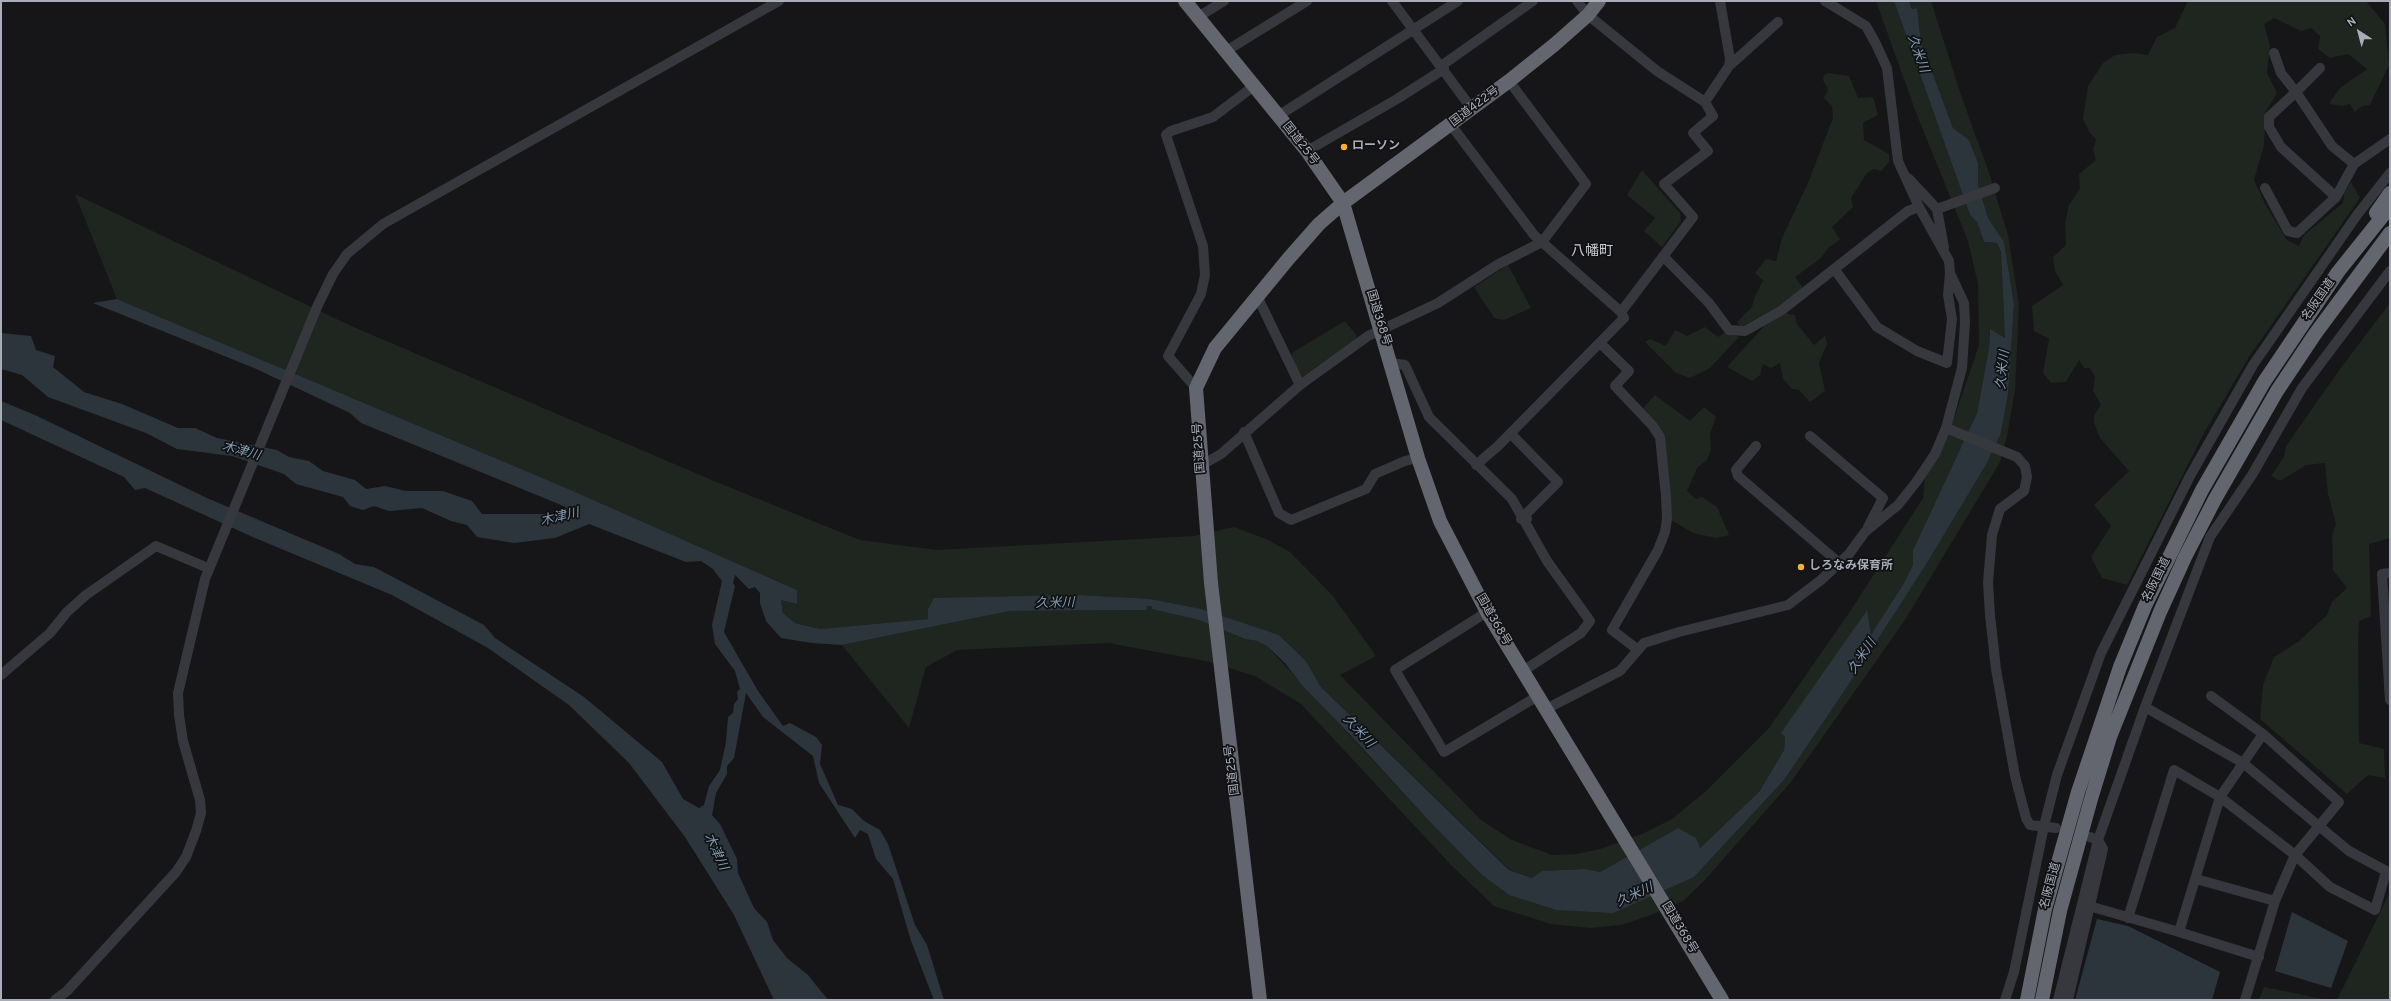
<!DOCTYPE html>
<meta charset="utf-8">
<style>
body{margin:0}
#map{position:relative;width:2391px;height:1001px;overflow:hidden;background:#161618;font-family:Overpass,sans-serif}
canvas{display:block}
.frame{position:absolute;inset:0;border:2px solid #a8adb8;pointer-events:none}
.north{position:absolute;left:2339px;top:12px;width:40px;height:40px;-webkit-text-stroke:3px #111113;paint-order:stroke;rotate:324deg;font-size:11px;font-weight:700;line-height:16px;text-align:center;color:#a8adb8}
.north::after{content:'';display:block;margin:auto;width:14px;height:18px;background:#a8adb8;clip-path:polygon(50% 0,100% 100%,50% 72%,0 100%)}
</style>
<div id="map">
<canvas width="2391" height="1001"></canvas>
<div class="frame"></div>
<div class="north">N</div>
</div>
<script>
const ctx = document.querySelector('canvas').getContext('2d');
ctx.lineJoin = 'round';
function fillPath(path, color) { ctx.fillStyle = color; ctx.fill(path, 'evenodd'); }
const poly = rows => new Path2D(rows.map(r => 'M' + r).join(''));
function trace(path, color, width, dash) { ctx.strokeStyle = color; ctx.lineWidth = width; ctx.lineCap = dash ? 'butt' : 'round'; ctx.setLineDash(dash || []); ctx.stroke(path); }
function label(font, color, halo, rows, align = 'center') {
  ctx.font = font + ' Overpass,"Noto Sans JP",sans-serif'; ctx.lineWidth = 3.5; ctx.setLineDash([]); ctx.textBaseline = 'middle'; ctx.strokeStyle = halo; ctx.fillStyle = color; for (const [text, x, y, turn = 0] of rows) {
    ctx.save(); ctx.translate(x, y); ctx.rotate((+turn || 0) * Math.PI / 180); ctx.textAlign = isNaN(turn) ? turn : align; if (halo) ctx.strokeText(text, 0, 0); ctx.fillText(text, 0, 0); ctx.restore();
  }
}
const green = poly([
 [1876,1,1894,1,1970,215,1977,222,1984,242,1997,243,2001,252,2005,338,1990,330,1989,348,1977,413,1913,550,1913,565,1904,583,1871,636,1866,611,1782,733,1785,737,1784,750,1759,792,1700,848,1678,828,1600,872,1585,869,1542,871,1532,878,1510,870,1321,687,1306,661,1279,635,1150,599,928,609,928,619,820,629,795,623,783,613,781,599,797,604,797,590,564,487,117,299,75,194,349,325,714,481,860,540,937,550,1194,536,1234,527,1266,539,1290,552,1333,596,1376,656,1340,675,1481,820,1512,840,1552,855,1577,854,1600,849,1642,834,1672,819,1705,792,1769,728,1851,610,1923,498,1925,477,1947,439,1979,345,1978,284,1968,241,1915,110],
 [1909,1,1931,1,1960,92,1989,173,2008,235,2019,305,2015,390,2007,436,2000,462,1905,620,1791,782,1704,881,1683,901,1654,914,1621,925,1591,928,1551,924,1494,906,1451,865,1301,704,1255,676,1206,661,1108,643,957,650,926,667,909,728,842,645,1010,611,1145,610,1147,606,1152,606,1153,609,1199,620,1245,639,1257,641,1267,646,1430,822,1482,875,1509,895,1694,877,1784,780,1849,684,1927,563,1987,463,2001,433,2008,394,2014,304,2004,242,1988,218,1978,184,1978,163,1969,140,1953,128,1921,42,1917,8,1912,9],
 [2188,1,2366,1,2385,24,2389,65,2370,105,2362,106,2355,112,2350,104,2342,106,2330,104,2331,100,2340,88,2367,69,2348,54,2330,58,2318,49,2320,36,2311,28,2301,31,2274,18,2264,24,2270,45,2267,73,2277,93,2266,111,2264,145,2254,180,2265,204,2287,240,2299,246,2304,235,2343,203,2344,193,2351,182,2360,198,2249,357,2203,435,2127,585,2102,578,2091,557,2111,526,2094,505,2129,471,2100,438,2094,422,2094,415,2101,405,2093,391,2095,377,2090,368,2084,368,2079,360,2066,382,2051,383,2043,373,2049,339,2034,331,2032,306,2063,285,2055,271,2053,257,2066,245,2065,223,2069,205,2080,189,2079,174,2096,160,2093,149,2096,139,2089,132,2083,119,2088,86,2103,63,2115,55,2133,53,2148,55,2157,37,2175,28],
 [1828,73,1849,76,1858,98,1873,97,1878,115,1863,123,1864,140,1889,154,1889,162,1881,171,1874,169,1867,173,1851,198,1853,207,1832,227,1840,240,1828,248,1821,258,1795,277,1803,288,1779,306,1741,327,1737,322,1752,307,1754,299,1763,280,1755,273,1766,259,1776,261,1782,238,1808,183,1833,118,1832,106,1824,98,1828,90,1823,80,1824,75],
 [1642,170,1680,213,1681,221,1662,247,1644,231,1655,218,1627,195],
 [1508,265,1531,308,1504,320,1494,318,1474,287],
 [2390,303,2390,538,2369,544,2371,616,2359,621,2358,641,2359,743,2384,749,2385,778,2368,775,2347,794,2260,719,2263,685,2274,657,2299,641,2327,615,2332,602,2347,588,2333,570,2332,535,2336,524,2328,494,2325,463,2306,465,2280,481,2271,476,2284,457,2286,446,2340,369],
 [1783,313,1795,315,1797,324,1814,345,1825,336,1827,344,1819,363,1825,391,1810,402,1799,390,1792,389,1783,379,1780,363,1771,368,1763,364,1760,375,1752,381,1727,367,1765,325],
 [1345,321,1357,336,1356,339,1300,378,1291,358,1293,352],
 [1705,327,1718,337,1725,332,1739,337,1710,368,1690,378,1676,373,1645,342,1650,339,1666,346,1675,330,1687,336],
 [1655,395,1690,421,1704,407,1716,417,1710,434,1711,450,1707,460,1697,468,1687,491,1696,499,1702,497,1717,507,1729,535,1716,538,1693,533,1671,520,1671,497,1667,470,1656,422,1643,408],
 [2390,892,2390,1000,2337,1000],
 [2264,987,2328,1000,2259,1000]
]);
const water = poly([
 [1894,1,1909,1,1912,9,1917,8,1921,42,1953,128,1969,140,1978,163,1978,184,1988,218,2004,242,2014,304,2008,394,2001,433,1987,463,1927,563,1849,684,1784,780,1694,877,1613,913,1557,910,1509,895,1482,875,1430,822,1356,741,1301,684,1285,663,1267,646,1257,641,1245,639,1199,620,1152,609,1152,606,1147,606,1146,610,1010,611,842,645,812,643,781,638,766,621,760,603,760,593,755,587,749,589,735,575,733,583,735,586,724,632,758,691,783,726,790,723,816,737,822,745,820,764,838,805,852,809,864,821,880,830,888,844,915,925,927,945,944,1000,934,1000,911,941,893,879,876,859,868,834,860,830,855,838,819,783,813,756,763,717,746,693,734,758,727,766,727,774,716,793,712,815,720,824,737,859,738,873,754,908,767,922,773,940,787,958,808,975,828,1000,774,1000,734,915,685,837,629,763,569,705,488,648,392,595,255,538,145,488,135,490,124,477,1,420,1,401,35,415,207,498,339,554,355,564,374,567,484,625,495,638,584,697,662,762,683,799,699,808,704,805,709,786,720,770,726,742,728,717,733,713,734,704,738,699,737,692,740,689,735,671,715,644,712,625,722,581,713,569,701,561,686,562,589,524,555,538,514,543,477,537,467,525,451,521,422,508,389,511,374,506,363,510,350,506,343,497,296,484,284,474,232,456,177,449,146,433,48,397,22,375,1,369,1,333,31,336,36,350,55,356,53,367,84,392,122,404,178,428,195,428,217,438,277,450,289,457,309,461,323,471,355,480,366,489,385,486,406,491,443,491,472,501,482,514,546,514,554,517,566,507,361,423,350,413,254,368,93,303,117,299,564,487,797,590,797,604,781,600,783,613,795,623,820,629,928,619,928,609,934,598,1076,595,1150,599,1201,609,1279,635,1306,661,1321,687,1509,870,1532,878,1542,871,1585,869,1600,872,1678,828,1696,838,1700,848,1759,792,1784,750,1785,737,1781,733,1867,610,1871,635,1904,583,1913,565,1913,550,1977,413,1989,348,1990,329,2005,338,2001,252,1997,243,1984,242,1977,222,1970,215],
 [2292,912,2348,941,2331,988,2275,971],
 [2097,919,2128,926,2220,972,2212,1000,2075,1000]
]);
const minor = poly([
 [1392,1,1472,109],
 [1198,17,1224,1],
 [1226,51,1307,1],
 [2274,53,2281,73,2296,92,2320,68],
 [1441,66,1533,1],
 [1729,66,1778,22],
 [1705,102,1729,66,1730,59,1720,1],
 [1278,116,1458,1],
 [1451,125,1534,235,1621,312],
 [1307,151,1397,99,1444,69],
 [1908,178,1937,209,1944,248],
 [2265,188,2288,231,2297,233,2336,197,2354,164,2390,139],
 [2336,197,2281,147,2269,127,2269,117,2296,92,2332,146,2354,164],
 [1937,209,1995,188],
 [1663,256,1709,303,1729,330,1745,331,1782,310,1908,211,1919,207],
 [1835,270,1877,327,1917,351,1947,363,1952,319,1948,295,1950,273],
 [1257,296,1300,385],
 [1600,343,1629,371,1615,386,1652,425,1660,437,1666,496,1667,519,1665,532,1658,550,1612,630,1637,649],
 [1391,363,1405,365,1429,417,1512,499,1547,561,1590,621,1581,633,1523,671],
 [1196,388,1168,356,1201,294,1205,275,1203,246,1166,135,1171,131,1213,117,1254,86],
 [1946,428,2017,457,2025,466,2027,477,2024,491,2000,509,1992,535,1988,582,1990,615,1996,669,2015,776,2026,818,2030,825,2056,828],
 [1244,432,1279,513,1291,520,1366,489,1375,474,1405,461,1418,458],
 [1511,434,1558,482,1521,519,1527,519],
 [1810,436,1883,498,1868,527],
 [1756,446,1736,470,1738,476,1838,562],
 [1202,465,1221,454,1300,385,1368,336,1438,303,1497,265,1542,242,1586,184,1509,81],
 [1476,465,1498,446,1624,318,1621,312,1693,217,1664,184,1708,151,1693,133,1713,116,1705,102,1657,71,1588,15,1577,1],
 [2390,573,2382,574,2390,700],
 [1487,612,1395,670,1444,752,1538,696],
 [1,675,50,633,67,612,86,595,156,546,208,568],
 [2211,696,2263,734,2339,802,2295,855,2275,901,2245,1000],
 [2145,707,2243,763,2349,851,2390,873],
 [1546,709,1620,671,1644,643,1679,632,1788,605,1821,580,1849,554,1865,532,1898,505,1917,481,1935,454,1946,428,1962,368,1965,323,1964,303,1950,273,1949,261,1919,207,1898,161,1887,68,1876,44,1866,26,1825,1],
 [2196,879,2275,901],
 [2096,908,2179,932],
 [2128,918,2174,770,2220,797,2295,855,2330,887,2375,910,2386,872],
 [2259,957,2179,932,2220,797,2263,734],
 [55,1000,67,991,176,872,186,857,196,831,201,813,200,800,183,741,179,715,178,693,205,579,317,307,333,274,347,254,383,224,779,1],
 [2005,1000,2014,972,2044,826,2057,775,2101,653,2190,476,2253,365,2357,215,2390,173],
 [2058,1000,2098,840,2145,707,2210,537,2252,475,2302,388,2390,271],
 [2068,1000,2103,849,2098,840,2090,837]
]);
const highway = poly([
 [1185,1,1307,151,1343,203,1418,458,1440,521,1487,612,1722,1000],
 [2376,213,2390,193],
 [1260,1000,1211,583,1196,388,1215,348,1289,258,1319,224,1343,203,1509,81,1554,45,1588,15,1599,1],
 [2027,1000,2045,909,2078,792,2120,667,2145,606,2202,490,2264,382,2338,272,2390,207],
 [2042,1000,2060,911,2091,799,2110,737,2160,612,2185,557,2215,499,2277,391,2315,334,2390,233]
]);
const markers = [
 [1344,147,4,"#f2b134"],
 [1801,567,4,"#f2b134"]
];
const streetNames = [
 ["国道422号",1475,107,-37],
 ["国道25号",1300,144,52],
 ["名阪国道",2319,300,-55],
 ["国道368号",1378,318,73],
 ["国道25号",1200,448,-94],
 ["名阪国道",2157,580,-64],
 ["国道368号",1493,620,60],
 ["国道25号",1233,770,-97],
 ["名阪国道",2051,886,-75],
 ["国道368号",1679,928,59]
];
const poiNames = [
 ["ローソン",1352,147],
 ["しろなみ保育所",1809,567]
];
const waterNames = [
 ["久米川",1917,54,70],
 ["久米川",2004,370,-84],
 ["木津川",241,452,15],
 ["木津川",560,518,-13],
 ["久米川",1055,604,-1],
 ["久米川",1863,657,-56],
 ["久米川",1358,732,47],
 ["木津川",715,852,65],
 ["久米川",1635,896,-25]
];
const quarterNames = [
 ["八幡町",1592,252]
];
fillPath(green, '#1e261f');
fillPath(water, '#2c353c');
trace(minor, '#37383d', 10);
trace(highway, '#63666e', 14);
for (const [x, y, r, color] of markers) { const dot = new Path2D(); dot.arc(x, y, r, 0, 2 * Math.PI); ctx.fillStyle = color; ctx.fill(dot); trace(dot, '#111113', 1.5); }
label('12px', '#a8adb8', '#111113', streetNames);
label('bold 12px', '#a8adb8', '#111113', poiNames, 'left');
label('italic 13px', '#7f9bb3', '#111113', waterNames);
label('14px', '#c9ccd4', '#111113', quarterNames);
</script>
